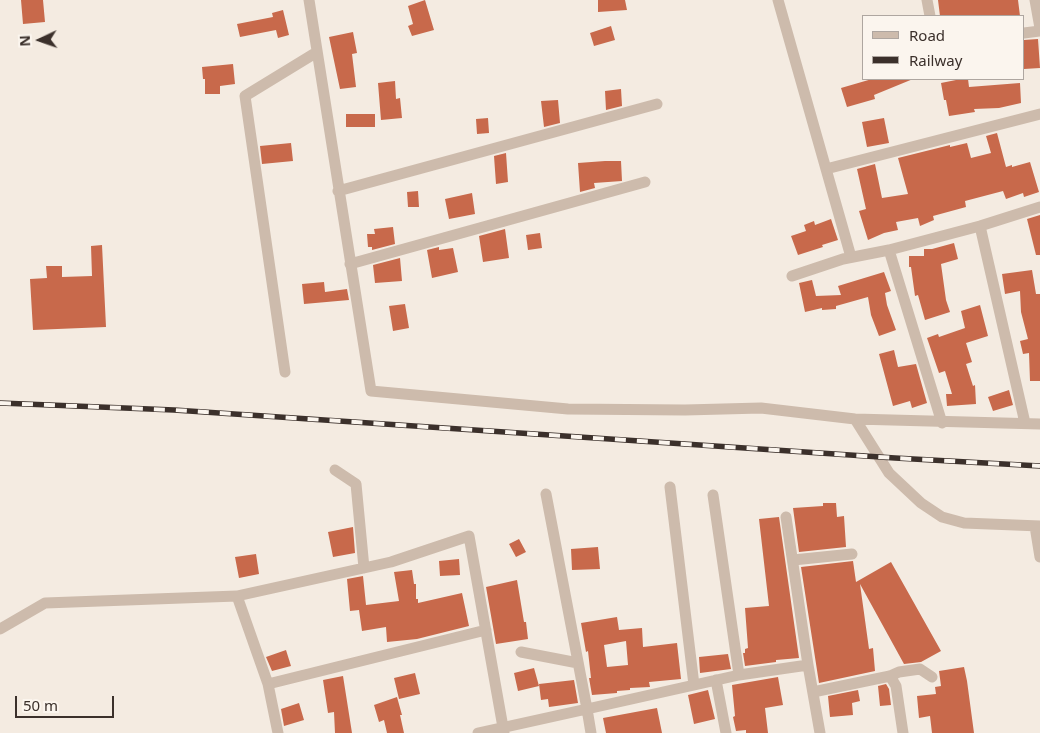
<!DOCTYPE html>
<style>
body{margin:0}
#map{position:relative;width:1040px;height:733px;overflow:hidden;background:#f4ebe1;font-family:"Noto Sans",sans-serif}
canvas{display:block}
.legend{position:absolute;left:862px;top:15px;width:162px;height:65px;box-sizing:border-box;background:#fbf5ee;border:1px solid #aea6a0;margin:0;padding:6px 9px;list-style:none;font-size:15px;color:#3b302b}
.legend li{display:flex;align-items:center;gap:10px;height:25px}
.legend b{width:25px;border:1px solid #aea6a0}
.north{position:absolute;left:15px;top:15px;width:50px;height:50px;-webkit-text-stroke:4px #fbf5ee;paint-order:stroke;rotate:267deg;font-size:14px;font-weight:700;line-height:20px;text-align:center;color:#3b302b}
.north::after{content:'';display:block;margin:auto;width:18px;height:22px;background:#3b302b;clip-path:polygon(50% 0,100% 100%,50% 72%,0 100%)}
.scale{position:absolute;left:15px;top:696px;width:99px;height:22px;box-sizing:border-box;border:2px solid #3b302b;border-top:0;padding-left:6px;font-size:15px;line-height:18px;white-space:nowrap;color:#3b302b;-webkit-text-stroke:4px #fbf5ee;paint-order:stroke}
</style>
<div id="map">
<canvas width="1040" height="733"></canvas>
<ul class="legend">
<li><b style="height:6px;background:#cdbbac"></b>Road</li>
<li><b style="height:6px;background:#3b302b"></b>Railway</li>
</ul>
<div class="north">N</div>
<div class="scale">50 m</div>
</div>
<script>
const ctx = document.querySelector('canvas').getContext('2d');
ctx.lineJoin = 'round';
function fillPath(path, color) { ctx.fillStyle = color; ctx.fill(path, 'evenodd'); }
const poly = rows => new Path2D(rows.map(r => 'M' + r).join(''));
function trace(path, color, width, dash) { ctx.strokeStyle = color; ctx.lineWidth = width; ctx.lineCap = dash ? 'butt' : 'round'; ctx.setLineDash(dash || []); ctx.stroke(path); }
const building = poly([
 [21,0,43,0,45,22,23,24],
 [425,0,434,30,412,36,408,26,413,24,408,6],
 [598,0,625,0,627,10,598,12],
 [938,0,1018,0,1020,16,940,16],
 [283,10,289,35,278,38,276,30,240,37,237,24,273,17,272,13],
 [611,26,615,40,594,46,590,33],
 [353,32,357,53,352,54,356,87,340,89,329,37],
 [1038,39,1040,68,1024,69,1024,40],
 [233,64,235,84,220,86,220,94,205,94,205,79,203,79,202,67],
 [872,79,913,79,874,95,875,99,847,107,841,88],
 [961,79,968,79,969,87,1020,83,1021,103,999,108,974,109,975,112,949,116,946,100,944,100,941,83],
 [395,81,396,99,400,98,402,118,381,120,378,83],
 [621,89,622,106,606,110,605,91],
 [558,100,560,123,544,127,541,101],
 [346,114,375,114,375,127,346,127],
 [488,118,489,133,477,134,476,119],
 [884,118,889,143,867,147,862,122],
 [997,133,1006,167,1012,165,1012,167,1030,162,1039,192,1024,197,1023,193,1006,199,1003,191,965,201,966,207,933,216,934,220,920,226,918,218,896,222,898,230,884,233,868,240,859,211,866,209,857,169,875,164,882,198,908,194,898,158,950,145,950,147,967,143,971,158,991,153,986,136],
 [291,143,293,161,262,164,260,146],
 [506,153,508,182,496,184,494,156],
 [605,161,621,161,622,181,594,183,595,188,580,192,578,163],
 [418,191,419,207,408,207,407,192],
 [472,193,475,214,449,219,445,199],
 [1040,215,1040,255,1036,255,1027,219],
 [831,219,838,240,822,245,823,247,798,255,791,236,806,231,804,225,814,221,815,225],
 [393,227,395,244,372,250,372,247,368,247,367,234,375,234,374,229],
 [505,229,509,258,483,262,479,236],
 [540,233,542,248,528,250,526,235],
 [954,243,958,259,941,264,946,300,950,312,925,320,918,295,915,296,911,267,909,267,909,256,924,256,924,249,932,249],
 [102,245,106,327,33,330,30,279,47,278,46,266,62,266,62,277,92,276,91,246],
 [439,247,439,250,453,248,458,272,432,278,427,250],
 [400,258,402,281,375,283,373,265],
 [1032,270,1036,294,1040,294,1040,381,1030,381,1029,353,1023,354,1020,341,1028,339,1021,312,1020,291,1005,294,1002,274],
 [884,272,891,291,885,293,887,305,896,330,879,336,871,315,868,297,836,306,836,309,822,310,822,308,805,312,799,283,812,280,816,296,841,295,838,286],
 [324,282,325,292,347,289,349,300,304,304,302,284],
 [405,304,409,328,393,331,389,306],
 [980,305,988,336,966,343,972,362,966,364,973,386,975,385,976,404,947,406,946,394,952,394,945,371,939,373,927,338,938,334,939,337,965,328,961,311],
 [894,350,898,367,916,364,927,403,912,408,910,401,893,406,879,354],
 [1009,390,1013,405,993,411,988,397],
 [823,503,836,503,837,517,844,516,846,547,799,552,793,508,823,506],
 [779,517,799,658,776,660,776,662,745,666,743,653,745,653,745,649,748,648,745,608,769,606,759,519],
 [353,527,355,553,333,557,328,532],
 [519,539,526,552,516,557,509,544],
 [598,547,600,569,572,570,571,549],
 [256,554,259,574,239,578,235,557],
 [459,559,460,575,440,576,439,561],
 [853,561,856,582,891,562,941,651,921,662,904,664,860,584,869,649,873,648,875,671,819,683,801,567],
 [412,570,414,584,416,584,416,599,418,599,418,603,462,593,469,626,417,639,387,642,386,627,362,631,359,610,350,611,347,579,363,576,366,605,399,601,394,572],
 [517,580,524,622,526,622,528,639,496,644,486,587],
 [617,617,619,630,642,628,643,647,677,643,681,679,649,682,650,687,630,688,630,690,617,691,617,693,592,695,589,678,591,678,588,651,586,652,581,623],
 [626,641,628,665,607,667,604,645],
 [286,650,291,666,272,671,266,657],
 [728,654,731,669,700,673,699,657],
 [964,667,967,681,974,733,932,733,930,716,919,718,917,696,936,694,935,687,941,686,939,671],
 [534,668,539,686,518,691,514,673],
 [415,673,420,694,399,699,394,678],
 [343,676,352,733,335,733,334,712,328,713,323,680],
 [778,677,783,705,765,708,768,733,746,733,746,730,736,731,733,717,735,716,732,685],
 [574,680,578,703,549,707,548,699,541,700,539,684],
 [886,684,889,689,891,705,880,706,878,686],
 [708,690,715,719,694,724,688,695],
 [858,690,860,701,852,703,853,715,830,717,828,696],
 [397,697,402,715,400,715,404,733,387,733,384,720,379,722,374,705],
 [299,703,304,720,284,726,281,709],
 [657,708,662,733,606,733,603,718]
]);
const minor = poly([
 [309,0,371,391,568,409,685,410,761,408,855,419,1040,424],
 [778,0,851,257],
 [927,0,930,16],
 [1035,0,1040,28],
 [1024,33,1040,31],
 [826,169,1040,114],
 [338,191,657,104],
 [980,226,1025,423],
 [350,264,645,182],
 [792,276,843,259,889,250],
 [285,372,245,96,317,52],
 [855,419,889,473,921,503,942,517,964,523,1040,526],
 [942,423,889,250,980,226,1040,207],
 [335,470,356,484,364,568],
 [670,487,694,685],
 [713,495,739,675],
 [786,517,808,665],
 [1035,526,1040,557],
 [793,560,852,554],
 [0,629,45,603,237,596],
 [521,652,578,663],
 [890,676,896,686,903,733],
 [716,680,726,733],
 [268,684,486,630],
 [813,692,890,676,899,672,920,669,932,677],
 [278,733,268,684,237,596,391,562,469,536,504,733],
 [478,733,587,709,546,494],
 [591,733,587,709,739,675,808,665,820,733]
]);
const rail = poly([
 [0,403,174,410,895,458,1040,466]
]);
fillPath(building, '#c8694b');
trace(minor, '#cdbbac', 11);
trace(rail, '#3b302b', 5.5);
trace(rail, '#fbf5ee', 4, [11]);
</script>
